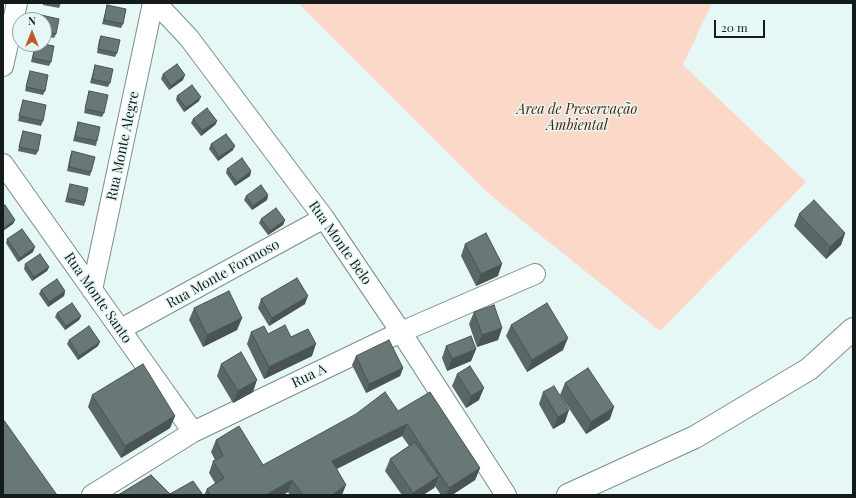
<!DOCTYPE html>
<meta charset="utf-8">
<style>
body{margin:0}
#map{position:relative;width:856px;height:498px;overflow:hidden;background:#e6f8f5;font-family:"Playfair Display",serif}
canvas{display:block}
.frame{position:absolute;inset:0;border:4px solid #151b1a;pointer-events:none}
.north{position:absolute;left:12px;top:12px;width:40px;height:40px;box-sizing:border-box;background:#e6f8f5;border:1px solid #92a09d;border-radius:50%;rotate:0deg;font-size:11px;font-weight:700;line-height:16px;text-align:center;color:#151b1a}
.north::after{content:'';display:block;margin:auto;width:14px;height:18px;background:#c05b29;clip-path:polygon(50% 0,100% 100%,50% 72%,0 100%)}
.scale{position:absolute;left:714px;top:20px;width:51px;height:18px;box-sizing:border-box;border:2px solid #151b1a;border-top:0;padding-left:5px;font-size:12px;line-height:14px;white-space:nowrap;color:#151b1a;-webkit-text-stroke:3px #e6f8f5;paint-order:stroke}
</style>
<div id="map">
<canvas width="856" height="498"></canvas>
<div class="frame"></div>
<div class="north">N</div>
<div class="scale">20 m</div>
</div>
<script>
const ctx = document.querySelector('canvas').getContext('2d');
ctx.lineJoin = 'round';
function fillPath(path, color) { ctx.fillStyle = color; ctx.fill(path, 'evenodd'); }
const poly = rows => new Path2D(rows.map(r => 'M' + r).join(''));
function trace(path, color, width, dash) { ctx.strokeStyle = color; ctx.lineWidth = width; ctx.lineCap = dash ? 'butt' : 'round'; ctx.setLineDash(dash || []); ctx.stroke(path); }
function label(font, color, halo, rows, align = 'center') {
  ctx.font = font + ' "Playfair Display",serif'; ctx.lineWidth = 3; ctx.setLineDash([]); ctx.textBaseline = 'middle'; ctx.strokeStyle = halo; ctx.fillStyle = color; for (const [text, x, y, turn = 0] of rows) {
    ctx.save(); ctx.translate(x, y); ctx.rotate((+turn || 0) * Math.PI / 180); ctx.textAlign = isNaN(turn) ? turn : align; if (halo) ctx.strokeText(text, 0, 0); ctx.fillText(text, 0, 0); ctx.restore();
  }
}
const green = poly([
 [298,3,712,3,683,65,806,182,660,331,489,194]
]);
const minor = poly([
 [156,3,189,38,324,218,401,332,506,495],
 [3,66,17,3],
 [3,164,193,432],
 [92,290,153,3],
 [121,329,324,218],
 [92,495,193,432,401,332,535,274]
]);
const secondary = poly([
 [568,495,695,437,809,369,853,329]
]);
const wall = poly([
 [43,3,61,3,59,8,43,5],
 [107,5,123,24,121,28,102,24],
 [41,15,56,34,54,38,44,36,44,20,39,20],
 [101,36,117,53,115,57,97,53,99,40],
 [35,44,51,62,49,66,31,62],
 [95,65,110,83,108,87,90,83],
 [30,71,45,91,43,95,25,91],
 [163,74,183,80,169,90,161,79],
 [89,91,104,113,102,117,84,113,88,95],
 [177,96,199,101,184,112,176,100],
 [23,100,43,121,41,126,18,121],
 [193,119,217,121,215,125,201,136,191,123],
 [78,122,97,141,96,146,73,141],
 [23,131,38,151,36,155,18,151],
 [211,144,233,150,218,161,209,149],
 [72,151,91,172,90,176,67,171,70,156],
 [227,169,251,171,250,176,235,186,226,173],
 [70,184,85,202,84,206,65,202],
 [268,195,267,200,252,210,244,200,246,196],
 [799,214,845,233,841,245,826,259,794,226],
 [261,219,285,220,283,225,268,235,259,223],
 [7,239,33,252,18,262,6,243],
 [465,244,498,276,476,286,461,256],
 [25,264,49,267,47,271,32,281,24,269],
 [41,290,65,291,64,296,48,307,39,294],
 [261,299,305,304,269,326,258,308],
 [194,308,242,318,237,330,203,347,189,320],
 [474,312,502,328,498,340,477,347,469,324],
 [57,313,81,316,79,320,65,330,55,317],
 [511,325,563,350,527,372,506,336],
 [251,332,268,334,291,337,312,356,264,379,247,344],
 [69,340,98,346,78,360,67,344],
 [446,346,476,349,471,361,447,371,442,358],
 [356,356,403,368,400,376,366,393,352,365],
 [221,364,253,392,233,403,217,376],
 [457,374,479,400,466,408,452,386],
 [565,383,610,419,586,434,560,395],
 [543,392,565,422,553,429,539,404],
 [92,395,175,416,170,428,121,458,88,407],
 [398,411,480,468,475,480,452,495,441,495,435,486,434,488,423,495,402,495,385,471,390,459,409,446,402,436,337,469,342,495,290,495,288,492,283,495,204,495,207,489,215,483,209,473,213,461,215,460,211,452,216,440,263,465]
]);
const shadedWall = poly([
 [185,75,183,80,169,90,171,86],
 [201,97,199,101,184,112,186,108],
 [217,121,215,125,201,136,202,131],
 [235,146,233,150,218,161,219,157],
 [251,171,250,176,235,186,237,182],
 [268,195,267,200,252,210,253,206],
 [15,220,13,224,3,231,3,228],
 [285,220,283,225,268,235,270,231],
 [845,233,841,245,826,259,830,247],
 [35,247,33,252,18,262,20,258],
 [502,264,498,276,476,286,481,274],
 [49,267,47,271,32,281,34,277],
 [65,291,64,296,48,307,49,302],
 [308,296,305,304,269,326,272,318],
 [81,316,79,320,65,330,66,326],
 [242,318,237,330,203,347,207,335],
 [502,328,498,340,477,347,482,335],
 [568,338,563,350,527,372,532,360],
 [100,342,98,346,78,360,79,356],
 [316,344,312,356,264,379,269,367],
 [476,349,471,361,447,371,452,359],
 [403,368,400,376,366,393,369,384],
 [257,380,253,392,233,403,238,391],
 [484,388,479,400,466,408,471,396],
 [614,407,610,419,586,434,591,422],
 [569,410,565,422,553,429,558,417],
 [175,416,170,428,121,458,125,446],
 [407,424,402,436,328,473,332,461],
 [480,468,475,480,452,495,446,495,449,488],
 [439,476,434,488,423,495,412,495,413,493],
 [292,480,288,492,283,495,266,495],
 [346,485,342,495,332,495]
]);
const building = poly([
 [107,5,126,9,123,24,104,20,107,5],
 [41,15,59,19,56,34,44,31,44,20,40,20,41,15],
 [101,36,120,40,117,53,98,49,101,36],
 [35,44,43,44,54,46,51,62,33,58,35,44],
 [177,64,185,75,171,86,163,74,177,64],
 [95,65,113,69,110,83,92,79,95,65],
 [30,71,48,75,45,91,26,87,30,71],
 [192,85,201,97,186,108,177,96,192,85],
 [89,91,108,95,104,113,85,109,89,91],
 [23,100,46,105,43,121,19,116,23,100],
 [207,108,217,121,202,131,193,119,207,108],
 [78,122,100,127,97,141,75,137,78,122],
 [23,131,41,135,38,151,19,147,23,131],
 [226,134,235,146,219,157,211,144,226,134],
 [72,151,95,157,91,172,69,167,72,151],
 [242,158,251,171,237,182,227,169,242,158],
 [70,184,88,188,85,202,67,198,70,184],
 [261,185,268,195,253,206,246,196,261,185],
 [814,200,845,233,830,247,799,214,814,200],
 [5,205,15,220,3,228,3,206,5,205],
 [276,208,285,220,270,231,261,219,276,208],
 [22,229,35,247,20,258,7,239,22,229],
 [486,233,502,264,481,274,465,244,486,233],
 [40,254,49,267,34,277,25,264,40,254],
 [297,278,308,296,272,318,261,299,297,278],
 [57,279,65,291,49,302,41,290,57,279],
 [229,291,242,318,207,335,194,308,229,291],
 [72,303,81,316,66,326,57,313,72,303],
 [547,303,568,338,532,360,511,325,547,303],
 [494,305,502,328,482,335,474,312,494,305],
 [285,325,291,337,308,329,316,344,269,367,251,332,264,326,268,334,285,325],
 [89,326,100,342,79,356,69,340,89,326],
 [471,336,476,349,452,359,446,346,471,336],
 [389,340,403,368,369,384,356,356,389,340],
 [241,352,257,380,238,391,221,364,241,352],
 [143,364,175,416,125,446,92,395,143,364],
 [470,366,484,388,471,396,457,374,470,366],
 [588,368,614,407,591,422,565,383,588,368],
 [554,386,569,410,558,417,543,392,554,386],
 [385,392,398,411,430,392,480,468,449,488,407,424,332,461,346,485,332,495,303,495,292,480,266,495,210,495,207,489,224,478,213,461,223,456,216,440,239,426,263,465,356,414,385,392],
 [3,419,57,495,3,495,3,419],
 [415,442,439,476,413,493,390,459,415,442],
 [151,475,170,494,193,481,203,495,118,495,151,475]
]);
const parkNames = [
 ["Area de Preservação",577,110],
 ["Ambiental",577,126]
];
const streetNames = [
 ["Rua Monte Alegre",123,146,-78],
 ["Rua Monte Belo",340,243,55],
 ["Rua Monte Formoso",223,274,-29],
 ["Rua Monte Santo",98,298,55],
 ["Rua A",309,376,-26]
];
fillPath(green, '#fbd8c8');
trace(minor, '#7d8d8b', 22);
trace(secondary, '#7d8d8b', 24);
trace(minor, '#fff', 20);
trace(secondary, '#fff', 22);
fillPath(wall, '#596765');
fillPath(shadedWall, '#495453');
fillPath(building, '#687876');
trace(building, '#495453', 1);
label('italic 14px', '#582001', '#e6f8f5', parkNames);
label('14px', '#151b1a', '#e6f8f5', streetNames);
</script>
